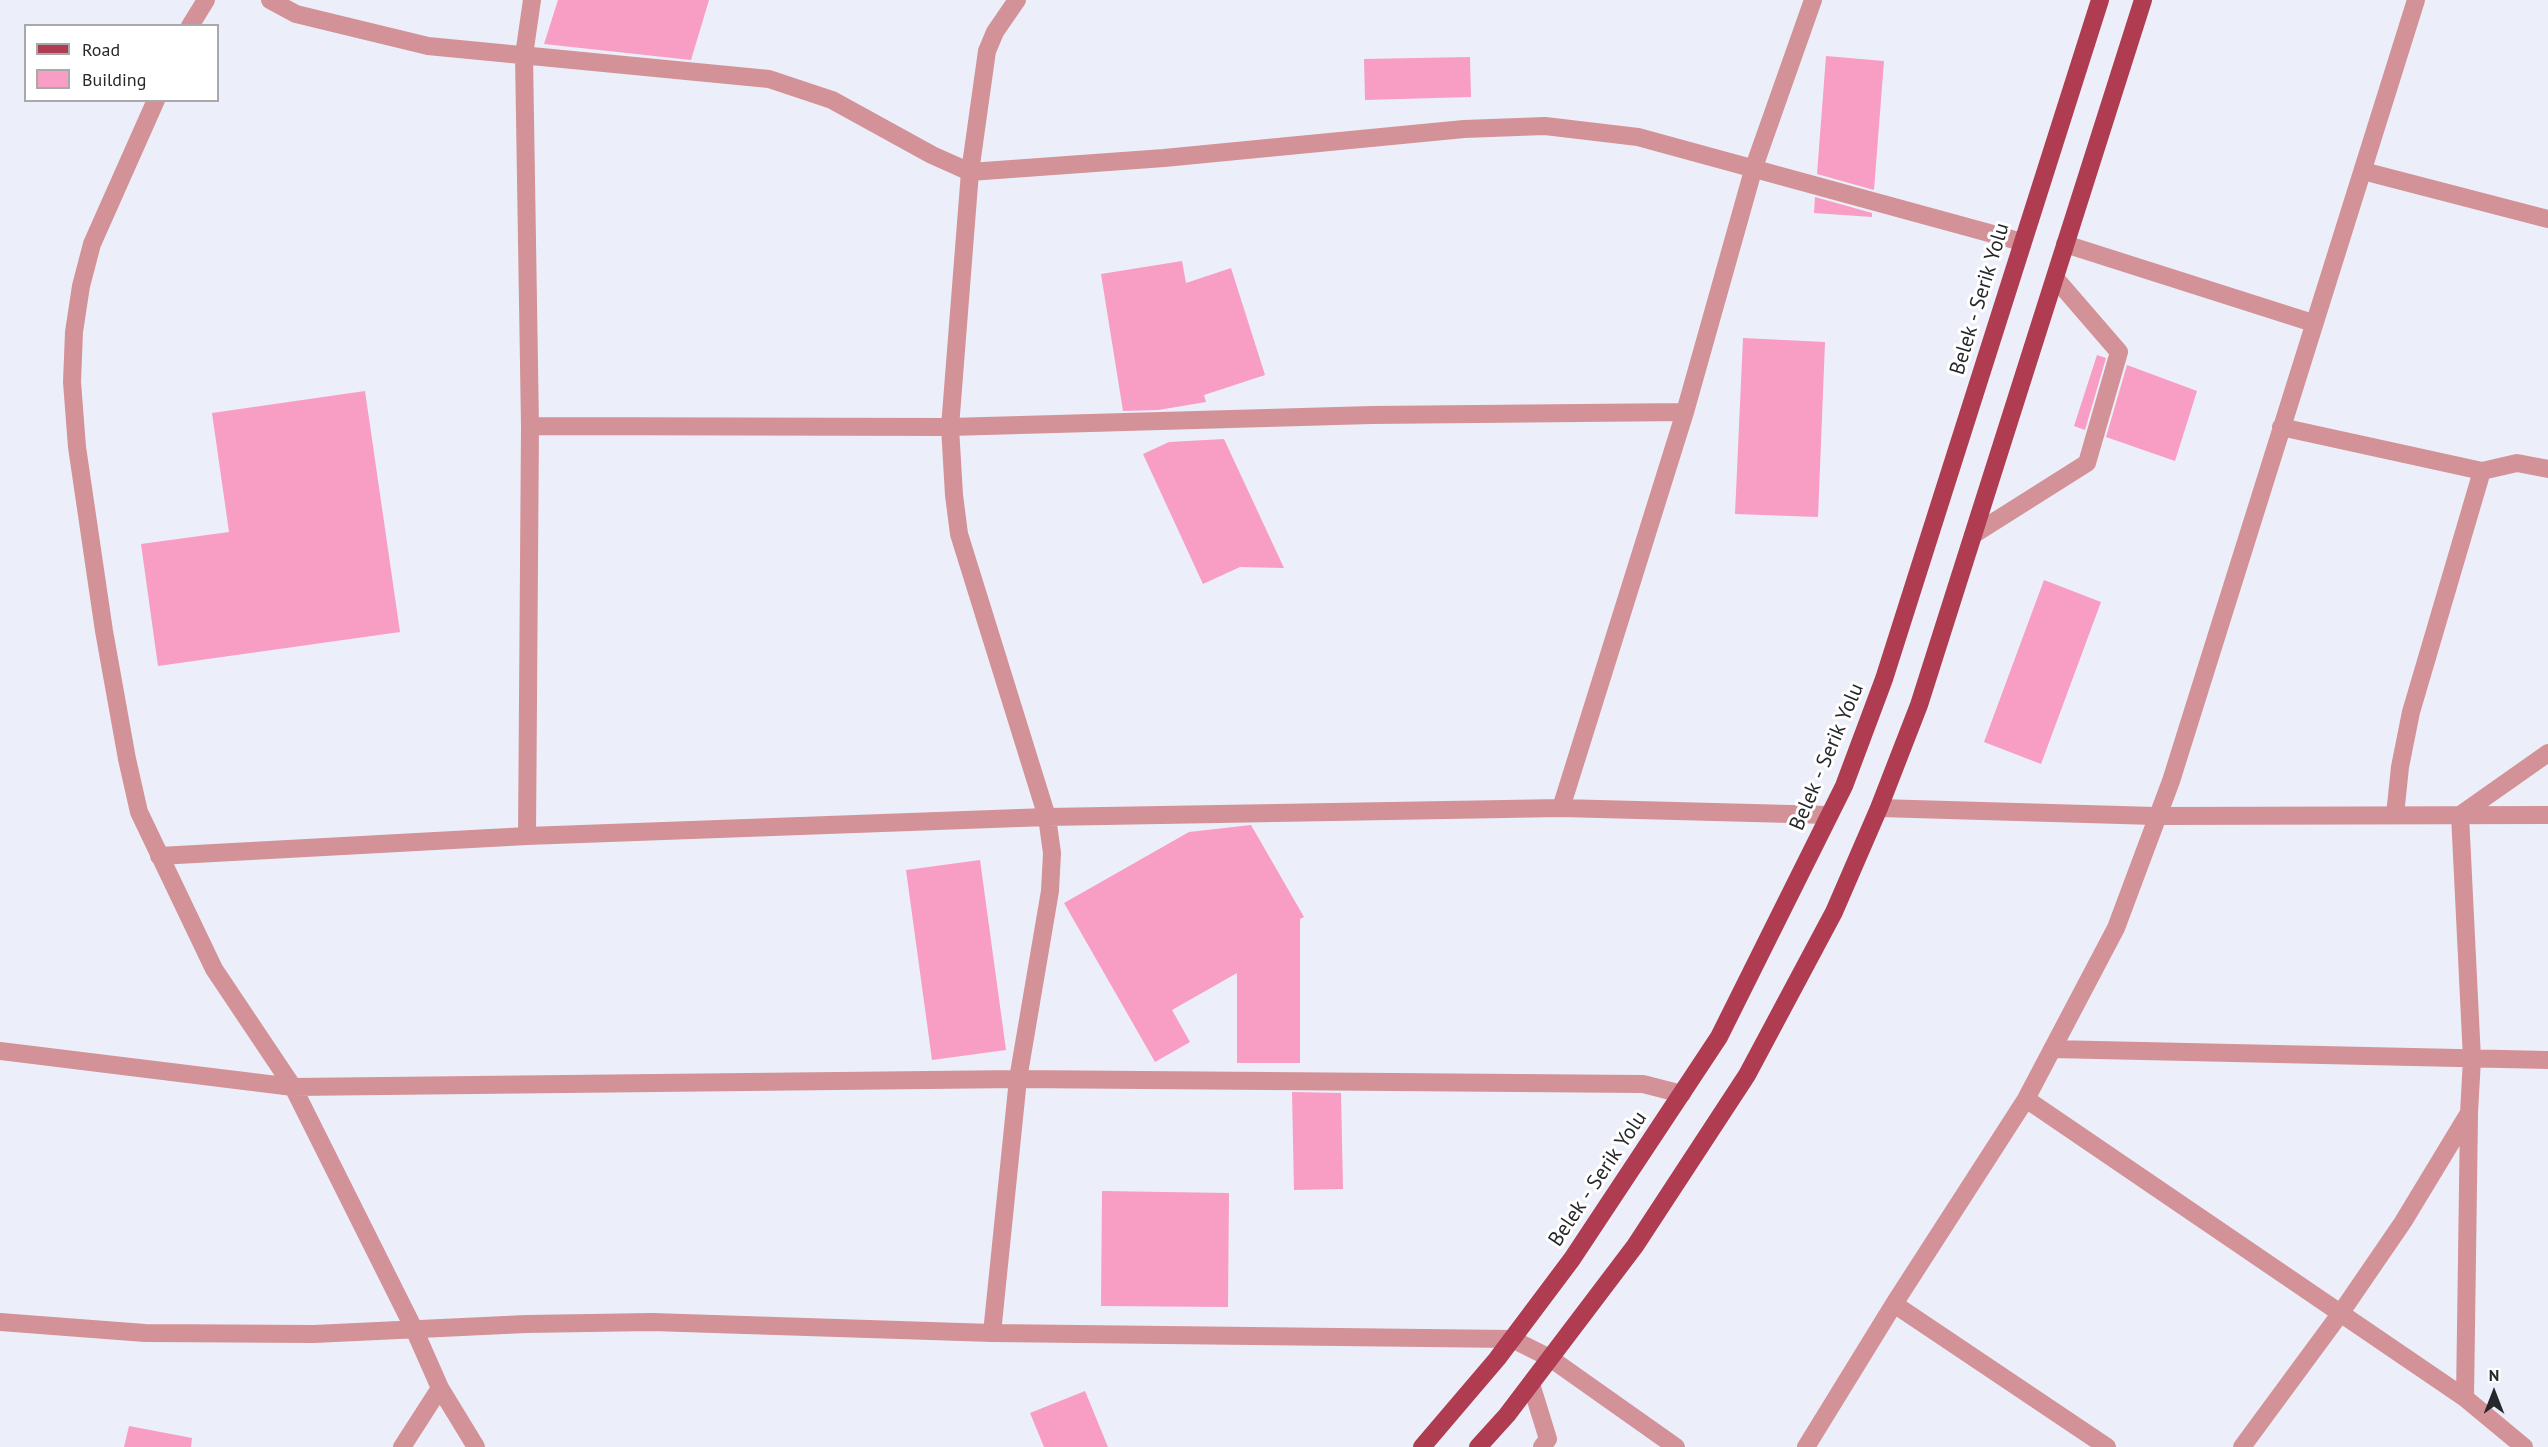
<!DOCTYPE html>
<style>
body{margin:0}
#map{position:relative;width:2548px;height:1447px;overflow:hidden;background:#eceffa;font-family:"PT Sans",sans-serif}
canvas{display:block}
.legend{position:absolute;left:24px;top:24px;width:195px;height:78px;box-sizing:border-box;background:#fff;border:2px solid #a9a9ab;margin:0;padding:8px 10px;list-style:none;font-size:18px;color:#27282c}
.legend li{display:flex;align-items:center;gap:12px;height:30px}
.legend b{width:30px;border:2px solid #a9a9ab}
.north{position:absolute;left:2464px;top:1363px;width:60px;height:60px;-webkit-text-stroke:4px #fff;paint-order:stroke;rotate:0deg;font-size:16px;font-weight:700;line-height:24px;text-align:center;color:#27282c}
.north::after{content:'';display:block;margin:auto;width:21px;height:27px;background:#27282c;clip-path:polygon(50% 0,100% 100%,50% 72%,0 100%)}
</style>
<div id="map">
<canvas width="2548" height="1447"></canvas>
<ul class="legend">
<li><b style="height:8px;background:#af3c50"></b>Road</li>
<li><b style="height:16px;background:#f89dc3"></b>Building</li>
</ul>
<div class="north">N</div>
</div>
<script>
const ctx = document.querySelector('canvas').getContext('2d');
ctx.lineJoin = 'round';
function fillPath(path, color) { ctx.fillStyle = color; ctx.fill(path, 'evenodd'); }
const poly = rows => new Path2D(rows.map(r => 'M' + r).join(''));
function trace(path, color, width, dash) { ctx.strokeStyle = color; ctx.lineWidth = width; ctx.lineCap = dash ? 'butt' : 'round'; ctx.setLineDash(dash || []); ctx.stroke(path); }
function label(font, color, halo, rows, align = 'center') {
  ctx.font = font + ' "PT Sans",sans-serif'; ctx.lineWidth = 6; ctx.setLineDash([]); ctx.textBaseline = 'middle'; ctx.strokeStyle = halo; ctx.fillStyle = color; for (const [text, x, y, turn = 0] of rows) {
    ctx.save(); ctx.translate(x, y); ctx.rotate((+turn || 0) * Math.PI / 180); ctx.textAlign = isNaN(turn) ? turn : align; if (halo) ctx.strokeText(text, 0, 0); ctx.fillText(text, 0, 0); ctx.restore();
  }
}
const building = poly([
 [558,0,709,0,691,60,544,44],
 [1826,56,1884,61,1874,190,1817,174],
 [1470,57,1471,97,1365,100,1364,59],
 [1815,197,1872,213,1872,217,1814,213],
 [1182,261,1186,283,1231,268,1265,375,1204,395,1206,402,1158,410,1123,411,1101,274],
 [1743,338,1825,342,1818,517,1735,514],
 [2097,355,2106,358,2085,430,2074,426],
 [2127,365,2197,391,2175,461,2106,437],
 [365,391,400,632,158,666,141,544,229,532,212,413],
 [1224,439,1284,568,1240,567,1203,584,1143,454,1169,442],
 [2044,580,2101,602,2041,764,1984,742],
 [1251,825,1304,917,1300,919,1300,1063,1237,1063,1237,973,1172,1010,1190,1042,1155,1062,1064,903,1189,832],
 [980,860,1006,1050,932,1060,906,870],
 [1292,1092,1341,1093,1343,1189,1294,1190],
 [1102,1191,1229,1193,1228,1307,1101,1306],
 [1085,1391,1108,1447,1044,1447,1030,1413],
 [129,1426,192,1438,191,1447,124,1447]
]);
const minor = poly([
 [270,0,296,14,428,46,769,79,832,100,932,155,970,172,1164,158,1464,129,1545,126,1638,137,2022,242],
 [190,26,206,0],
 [156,100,92,244,81,286,74,332,72,382,77,447,104,631,127,759,139,812,214,969,293,1087,414,1329,440,1388,476,1447],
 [2363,171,2548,219],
 [2065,244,2313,323],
 [530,426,950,427,1372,415,1685,412],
 [2281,427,2482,471,2517,463,2548,469],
 [1973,535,2087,463,2119,352,2055,278],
 [1561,808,1685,412,1754,167,1813,0],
 [1879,808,2155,816,2548,815],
 [2395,815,2400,767,2411,712,2482,471],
 [2460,815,2548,753],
 [527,836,530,426,524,55,532,0],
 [159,856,527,836,1047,817,1561,808,1829,815],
 [2052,1049,2548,1060],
 [0,1051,293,1087,1018,1079,1643,1084,1682,1094],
 [2026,1099,2465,1398,2524,1447],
 [1894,1304,2107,1447],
 [0,1322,145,1333,314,1334,526,1324,652,1322,992,1333,1512,1339,1550,1358,1676,1447],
 [992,1333,1018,1079,1050,891,1052,853,1047,817,959,534,954,495,950,427,970,172,987,51,995,32,1017,0],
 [1531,1384,1548,1439,1542,1447],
 [2465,1398,2469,1115],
 [402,1447,440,1388],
 [1806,1447,1894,1304,2026,1099,2116,928,2171,781,2416,0],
 [2242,1447,2340,1314,2403,1222,2469,1113,2472,1059,2460,815]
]);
const major = poly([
 [1422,1447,1497,1359,1572,1259,1719,1037,1844,786,1884,679,2100,0],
 [1478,1447,1507,1415,1635,1246,1747,1075,1834,912,1879,808,1919,705,2143,0]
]);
const streetNames = [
 ["Belek - Serik Yolu",1980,299,-73],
 ["Belek - Serik Yolu",1827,757,-67],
 ["Belek - Serik Yolu",1598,1179,-56]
];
fillPath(building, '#f89dc3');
trace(minor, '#d39297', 18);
trace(major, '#af3c50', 18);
label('21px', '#27282c', '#fff', streetNames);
</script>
